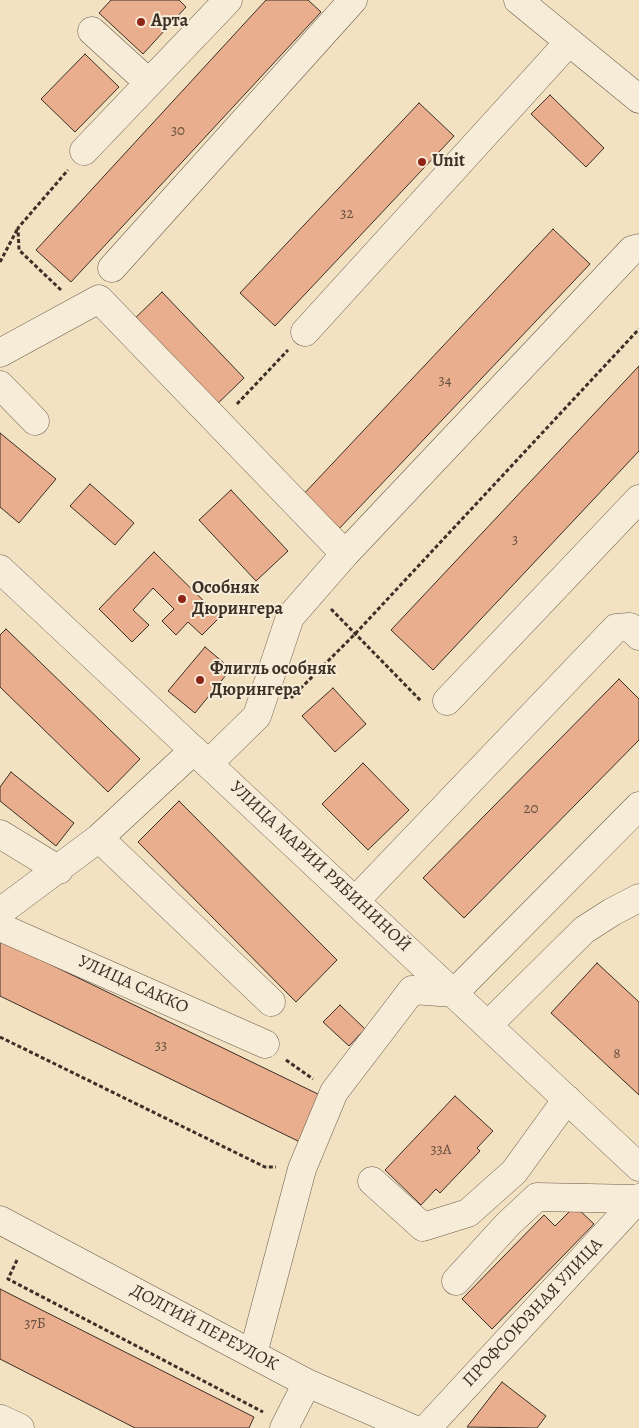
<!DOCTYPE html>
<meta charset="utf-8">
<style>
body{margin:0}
canvas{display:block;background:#f2e2c2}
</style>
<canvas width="639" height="1428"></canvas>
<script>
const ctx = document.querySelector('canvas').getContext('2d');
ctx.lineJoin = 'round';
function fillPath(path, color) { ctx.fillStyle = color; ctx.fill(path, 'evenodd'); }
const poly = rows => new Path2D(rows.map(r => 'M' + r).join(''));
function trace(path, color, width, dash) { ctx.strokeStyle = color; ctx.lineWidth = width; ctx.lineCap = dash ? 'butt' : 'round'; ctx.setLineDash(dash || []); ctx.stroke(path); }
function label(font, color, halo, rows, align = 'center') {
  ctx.font = font + ' Alegreya,serif'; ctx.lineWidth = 4; ctx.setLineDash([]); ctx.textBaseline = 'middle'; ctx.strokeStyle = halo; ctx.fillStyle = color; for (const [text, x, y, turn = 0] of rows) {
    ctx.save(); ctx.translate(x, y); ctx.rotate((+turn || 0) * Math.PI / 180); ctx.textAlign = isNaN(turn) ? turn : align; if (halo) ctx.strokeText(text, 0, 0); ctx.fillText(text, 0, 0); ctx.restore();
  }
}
const building = poly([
 [111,0,179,0,186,7,143,54,99,13,111,0],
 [266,0,308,0,321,12,71,282,36,250,266,0],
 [85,54,119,87,75,132,41,99,85,54],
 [550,95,604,148,586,167,531,114,550,95],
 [419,103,454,136,275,326,240,293,419,103],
 [553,229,590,264,336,532,300,498,553,229],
 [162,292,244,378,209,412,126,327,162,292],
 [639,366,639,451,433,670,391,630,639,366],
 [0,433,56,479,19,523,0,507,0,433],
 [90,484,134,523,115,545,70,506,90,484],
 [231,490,288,551,256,581,199,520,231,490],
 [154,552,220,617,202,635,188,622,176,635,162,621,174,609,153,588,133,610,149,625,132,642,99,609,154,552],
 [6,629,140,759,108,792,0,687,0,635,6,629],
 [205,647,231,669,195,713,168,691,205,647],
 [619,679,639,699,639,740,464,918,423,878,619,679],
 [333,688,366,724,335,752,302,716,333,688],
 [363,763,409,810,368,850,322,804,363,763],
 [11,772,74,823,56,846,0,801,0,787,11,772],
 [179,801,337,960,296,1002,138,842,179,801],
 [0,940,322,1096,300,1142,0,996,0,940],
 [597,963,639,1002,639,1095,551,1013,597,963],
 [340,1005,365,1029,349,1046,323,1022,340,1005],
 [455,1096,493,1131,477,1148,480,1151,440,1193,436,1189,421,1205,385,1170,455,1096],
 [575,1206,594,1224,492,1329,462,1299,544,1215,555,1226,575,1206],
 [0,1289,254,1417,249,1428,135,1428,0,1359,0,1289],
 [502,1382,546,1416,537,1428,467,1427,502,1382]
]);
const path = poly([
 [0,262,18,228],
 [61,290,19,250,18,228,68,170],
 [237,404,288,350],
 [331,609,421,701],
 [291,698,355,634,639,329],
 [0,1037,265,1167,276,1167],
 [286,1060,313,1079],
 [17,1260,8,1279,263,1412]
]);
const minor = poly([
 [518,0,639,99],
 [92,31,148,82],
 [84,151,228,0],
 [112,268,353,0],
 [305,332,569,42],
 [0,353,99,299,345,554],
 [0,385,35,421],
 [0,569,639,1167],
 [447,701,639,499],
 [209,763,257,716,290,617,345,554,632,250,639,248],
 [0,834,59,870],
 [99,838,271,1002],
 [355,901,616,628,630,627,639,636],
 [0,912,99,838,194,750],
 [0,927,265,1044],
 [488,1025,584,930,612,912,639,898],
 [372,1181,423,1227,468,1213,514,1172,567,1099],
 [0,1220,307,1383,411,1428],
 [456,1281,508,1224,537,1197,638,1199],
 [253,1354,302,1169,334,1092,412,990,454,993,639,806],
 [1,1419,20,1428],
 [284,1428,307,1383],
 [427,1428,639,1198]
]);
const markers = [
 [141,22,5,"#8f2418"],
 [422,162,5,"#8f2418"],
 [182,599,5,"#8f2418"],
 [200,680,5,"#8f2418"]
];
const numberNames = [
 ["30",178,131],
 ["32",347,214],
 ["34",445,381],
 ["3",515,540],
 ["20",531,809],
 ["33",161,1046],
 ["8",617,1054],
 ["33А",441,1150],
 ["37Б",35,1324]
];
const poiNames = [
 ["Арта",151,22],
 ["Unit",432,162],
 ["Особняк",192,589],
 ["Дюрингера",192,610],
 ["Флигль особняк",210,670],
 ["Дюрингера",210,691]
];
const streetNames = [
 ["УЛИЦА МАРИИ РЯБИНИНОЙ",320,867,43],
 ["УЛИЦА САККО",133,985,24],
 ["ПРОФСОЮЗНАЯ УЛИЦА",533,1313,-47],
 ["ДОЛГИЙ ПЕРЕУЛОК",204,1328,28]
];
fillPath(building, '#e8ae8d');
trace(building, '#3c2f26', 1);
trace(minor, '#6a5c4d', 29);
trace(path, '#3c2f26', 3, [4, 2.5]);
trace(minor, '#f7ecd7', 28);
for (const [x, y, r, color] of markers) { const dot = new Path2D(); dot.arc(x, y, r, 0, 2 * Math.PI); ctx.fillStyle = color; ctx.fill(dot); trace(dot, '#f7ecd7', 2); }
label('15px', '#674f40', null, numberNames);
label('bold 18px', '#3c2f26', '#f7ecd7', poiNames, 'left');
label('18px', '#3c2f26', '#f7ecd7', streetNames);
</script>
